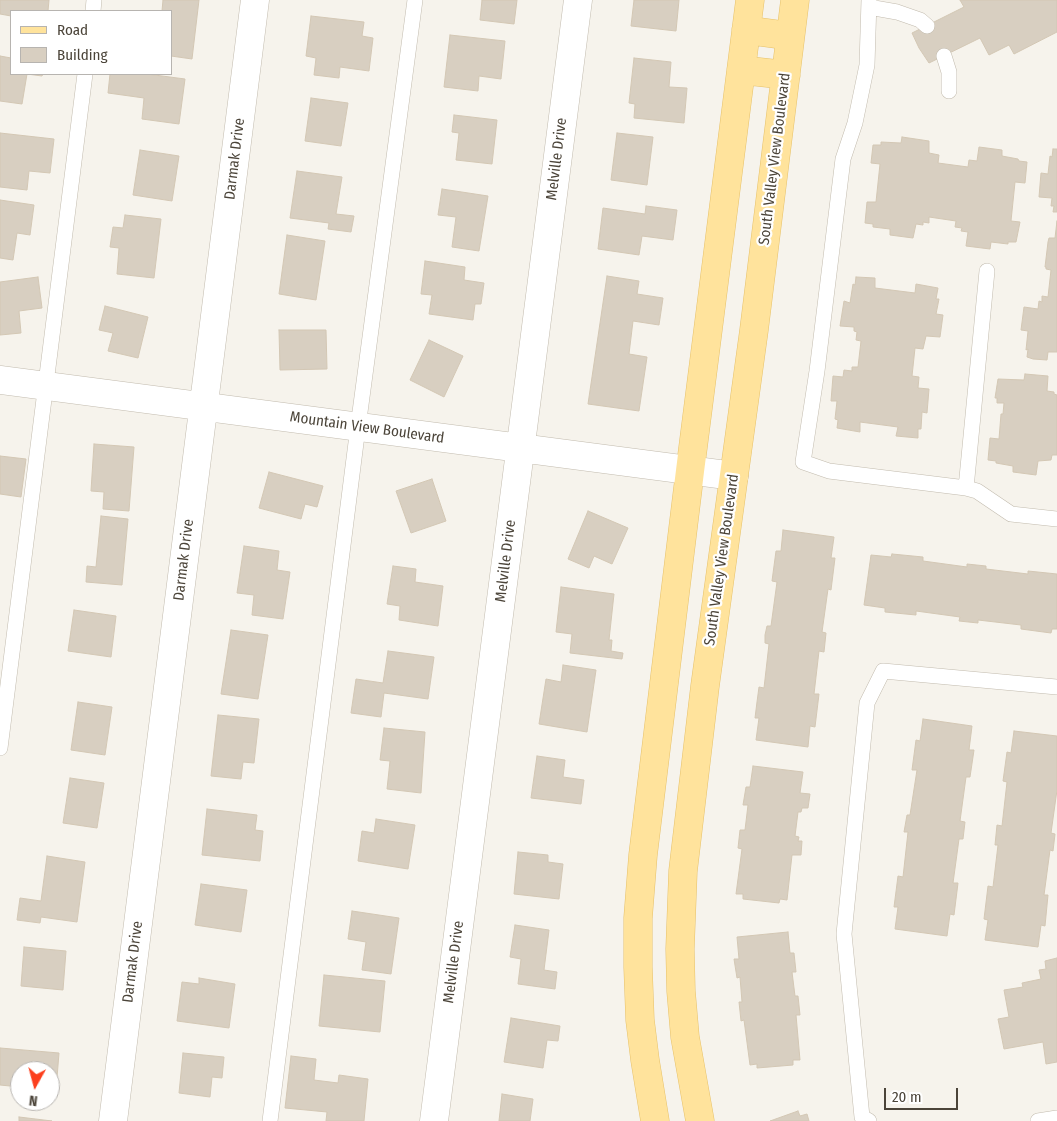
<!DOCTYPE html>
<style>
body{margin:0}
#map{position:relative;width:1057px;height:1121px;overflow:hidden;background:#f6f3ec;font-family:"Fira Sans Condensed",sans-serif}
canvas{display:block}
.legend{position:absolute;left:10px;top:10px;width:162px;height:65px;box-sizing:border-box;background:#fff;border:1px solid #b7b4b0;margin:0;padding:6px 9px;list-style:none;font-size:15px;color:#4b4439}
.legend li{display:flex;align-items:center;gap:10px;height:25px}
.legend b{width:25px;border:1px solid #b7b4b0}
.north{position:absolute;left:10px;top:1061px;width:50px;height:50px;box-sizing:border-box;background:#fff;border:1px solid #b7b4b0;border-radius:50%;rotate:187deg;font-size:14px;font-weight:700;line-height:20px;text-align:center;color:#4b4439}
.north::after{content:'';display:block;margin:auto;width:18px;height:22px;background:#fc3f1d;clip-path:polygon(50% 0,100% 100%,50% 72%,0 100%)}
.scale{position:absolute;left:884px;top:1088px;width:74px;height:22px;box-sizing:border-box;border:2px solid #4b4439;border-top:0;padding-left:6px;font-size:15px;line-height:18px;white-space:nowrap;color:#4b4439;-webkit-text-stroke:4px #fff;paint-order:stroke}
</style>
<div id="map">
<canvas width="1057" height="1121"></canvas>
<ul class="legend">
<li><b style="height:6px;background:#ffe39c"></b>Road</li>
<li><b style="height:14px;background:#d8cfc1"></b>Building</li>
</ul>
<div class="north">N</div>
<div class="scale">20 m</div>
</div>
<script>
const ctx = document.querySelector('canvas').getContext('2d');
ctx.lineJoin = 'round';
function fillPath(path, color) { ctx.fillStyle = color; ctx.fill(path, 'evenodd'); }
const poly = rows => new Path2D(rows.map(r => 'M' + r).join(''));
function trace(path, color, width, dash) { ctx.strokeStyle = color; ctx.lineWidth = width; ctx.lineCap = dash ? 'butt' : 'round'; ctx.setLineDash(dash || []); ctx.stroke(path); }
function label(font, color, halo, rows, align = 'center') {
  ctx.font = font + ' "Fira Sans Condensed",sans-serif'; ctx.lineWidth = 4.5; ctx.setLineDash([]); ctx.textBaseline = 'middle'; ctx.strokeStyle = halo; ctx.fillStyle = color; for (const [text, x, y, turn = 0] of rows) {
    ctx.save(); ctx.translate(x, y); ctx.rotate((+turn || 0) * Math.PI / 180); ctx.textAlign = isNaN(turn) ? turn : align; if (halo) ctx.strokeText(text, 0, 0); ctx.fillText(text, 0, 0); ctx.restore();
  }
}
const building = poly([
 [0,0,49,0,48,11,11,11,11,16,0,14,0,0],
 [163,0,199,0,192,59,171,56,171,11,162,11,163,0],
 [482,0,517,0,514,24,480,20,482,0],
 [634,0,679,0,676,31,631,26,634,0],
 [960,0,1057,0,1057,32,1014,54,1009,45,989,55,980,38,929,63,919,48,912,33,964,7,960,0],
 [311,16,364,22,362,36,373,38,369,71,340,67,339,78,314,75,316,58,306,56,311,16],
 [450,35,505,41,501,79,479,76,478,91,444,87,450,35],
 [0,56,11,58,11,74,43,74,42,76,27,74,22,104,0,101,0,56],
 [634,58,671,62,669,87,687,88,684,123,634,118,635,104,629,103,634,58],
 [110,74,147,74,185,79,179,124,142,119,144,98,108,93,110,74],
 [311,98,348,103,341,146,305,141,311,98],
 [454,115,497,120,492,164,456,160,459,133,452,132,454,115],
 [0,133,54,139,50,173,29,171,27,190,0,187,0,133],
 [617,133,653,137,647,185,611,180,617,133],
 [902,137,929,141,929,153,939,155,938,163,968,167,969,160,977,161,979,147,1002,150,1002,156,1018,159,1019,161,1027,162,1025,183,1015,182,1011,221,1020,222,1016,242,1008,242,1008,244,991,242,990,249,966,246,968,232,961,231,962,228,955,227,956,221,929,217,929,223,923,222,923,225,916,224,913,238,890,235,890,229,873,227,873,224,865,223,867,202,876,202,880,164,871,163,873,145,881,145,881,142,901,143,902,137],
 [1053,149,1057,149,1057,212,1053,212,1054,206,1051,206,1052,198,1039,197,1041,173,1048,174,1050,156,1052,157,1053,149],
 [140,150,179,156,172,201,133,195,140,150],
 [297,171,342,177,336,214,354,216,351,232,328,229,329,223,290,218,297,171],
 [442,189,488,196,479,251,452,247,456,217,438,215,442,189],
 [0,200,34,205,30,235,17,233,13,260,0,258,0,200],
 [646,206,677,210,673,240,642,236,639,255,598,249,603,208,645,214,646,206],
 [125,215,161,219,154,278,117,274,119,248,110,247,113,227,123,228,125,215],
 [1057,221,1057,352,1048,352,1047,360,1033,359,1027,357,1028,349,1026,350,1028,331,1021,330,1024,307,1038,309,1039,301,1042,302,1042,296,1048,297,1051,270,1046,269,1046,267,1045,267,1048,242,1049,238,1055,238,1057,221],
 [287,235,325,241,316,300,279,294,287,235],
 [425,261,465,267,464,280,484,283,481,304,475,304,473,320,429,314,432,295,421,294,425,261],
 [607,276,639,281,637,294,663,298,659,325,633,321,629,354,647,357,639,411,588,404,607,276],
 [38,277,42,308,19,311,21,333,0,335,0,282,38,277],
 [856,277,875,278,875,288,915,293,916,284,938,288,936,299,939,299,936,314,943,315,940,337,926,336,923,349,915,348,912,376,919,377,918,388,929,389,927,413,922,412,921,429,918,429,918,438,896,436,898,427,860,422,860,432,837,428,838,420,835,419,837,401,831,401,833,376,843,377,844,370,852,371,852,367,858,367,861,341,856,340,857,332,854,331,854,327,840,326,844,301,850,303,853,284,855,285,856,277],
 [105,306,148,317,138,358,108,351,113,333,99,330,105,306],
 [279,330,326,330,327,369,280,370,279,330],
 [429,340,463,356,444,397,410,380,429,340],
 [1025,374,1048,376,1047,391,1054,392,1054,394,1057,395,1057,455,1052,455,1051,460,1038,461,1036,475,1013,472,1013,466,996,463,996,461,988,460,990,438,999,439,1001,414,1003,414,1004,403,997,403,997,398,995,398,998,379,1024,380,1025,374],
 [94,444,134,447,129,511,103,509,104,492,91,491,94,444],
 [0,456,26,459,21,497,0,494,0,456],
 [269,472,323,486,317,507,305,504,301,519,259,508,269,472],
 [432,479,446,521,411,533,396,491,432,479],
 [588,511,628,528,612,564,594,556,589,568,568,559,588,511],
 [101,516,128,519,122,585,86,582,87,566,96,567,101,516],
 [783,530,834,537,831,558,835,558,831,590,828,589,822,632,826,633,824,652,819,651,814,694,819,694,815,727,810,726,808,747,756,740,759,718,755,718,757,702,759,687,764,688,769,644,765,643,765,635,767,626,771,626,777,582,772,581,776,551,781,551,783,530],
 [244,546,279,551,277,570,290,572,283,619,252,615,254,595,237,593,244,546],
 [892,554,923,557,923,561,967,567,967,564,986,566,986,569,1028,574,1028,571,1057,574,1057,629,1052,629,1051,633,1021,629,1021,625,978,620,978,623,959,621,960,617,916,611,916,615,885,612,885,608,864,605,871,555,891,557,892,554],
 [393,566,416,569,415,582,443,586,438,626,399,620,400,606,387,604,393,566],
 [561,587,614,594,609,640,612,640,611,651,623,653,622,659,570,653,572,634,556,632,561,587],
 [74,610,116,616,111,657,68,651,74,610],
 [231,630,268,635,258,699,221,694,231,630],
 [388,651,434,657,428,699,384,693,381,717,351,713,356,679,383,683,388,651],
 [563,665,596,670,587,732,539,724,546,679,561,682,563,665],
 [78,702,112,707,105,755,71,750,78,702],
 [218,715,259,719,254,763,243,762,241,779,211,776,218,715],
 [923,719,972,726,969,750,974,750,970,777,966,777,960,821,965,822,963,839,959,839,953,883,958,883,954,915,950,914,947,936,895,929,898,907,894,907,898,876,903,877,908,832,904,832,907,815,910,815,917,770,912,770,916,740,920,741,923,719],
 [384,728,425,732,421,793,387,789,390,761,380,760,384,728],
 [1014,731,1057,736,1057,790,1051,833,1055,834,1053,851,1050,850,1044,895,1048,895,1045,926,1041,925,1038,947,985,940,988,920,984,919,988,886,993,887,998,845,995,845,997,825,1002,826,1007,782,1003,781,1007,752,1011,753,1014,731],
 [537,756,565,760,563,777,584,780,581,804,531,798,537,756],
 [753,766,803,772,800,793,810,794,808,808,802,808,801,812,798,812,795,836,799,837,798,841,802,841,801,855,792,855,787,900,780,899,779,903,743,899,743,894,736,894,742,849,738,848,740,830,745,830,748,805,743,805,746,787,750,787,753,766],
 [70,778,104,783,97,828,63,823,70,778],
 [207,809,257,815,255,830,263,831,260,861,202,855,207,809],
 [376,819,415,825,408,869,358,861,362,831,374,833,376,819],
 [518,852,548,855,548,862,563,864,559,899,514,894,518,852],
 [47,856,85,862,77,922,41,917,40,923,17,920,20,898,41,901,47,856],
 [201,884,247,890,241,932,195,925,201,884],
 [352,911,399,918,391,974,362,970,366,942,348,939,352,911],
 [515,925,549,930,544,970,557,972,555,989,518,984,521,959,510,957,515,925],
 [788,932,790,953,794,953,796,972,792,972,795,996,798,996,800,1015,796,1015,800,1060,793,1060,793,1065,757,1068,757,1064,750,1065,744,1020,741,1021,739,1002,742,1002,740,977,737,978,734,959,739,959,737,937,788,932],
 [24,947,66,951,63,990,21,986,24,947],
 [1057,958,1057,1062,1046,1064,1043,1042,1004,1049,998,1019,1009,1017,1004,990,1023,987,1022,983,1041,979,1039,970,1046,969,1045,961,1057,958],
 [324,975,385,981,380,1032,319,1026,324,975],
 [199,978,235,984,229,1028,177,1021,182,982,199,984,199,978],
 [511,1018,560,1026,558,1041,547,1040,543,1068,504,1062,511,1018],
 [0,1048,59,1053,56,1090,50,1090,50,1071,20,1071,20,1087,0,1085,0,1048],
 [183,1053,224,1057,222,1078,212,1077,210,1097,179,1093,183,1053],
 [291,1056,316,1059,314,1080,338,1083,339,1075,368,1079,364,1121,326,1121,327,1112,285,1108,291,1056],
 [502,1094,533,1099,530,1121,499,1121,502,1094],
 [798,1111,800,1116,807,1114,809,1121,770,1121,798,1111],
 [19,1117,52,1121,19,1121,19,1117]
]);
const lane = poly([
 [869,0,867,65,855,123,843,159,817,371,803,462,829,471,966,488,977,491,1011,514,1057,519],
 [869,7,897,12,920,20,927,26],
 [93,11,94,0],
 [944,56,949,72,949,91],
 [966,488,987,271],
 [0,748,85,74],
 [270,1121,358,427,415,0],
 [869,1121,862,1117,844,934,867,703,883,671,1057,687],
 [1038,1121,1057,1118]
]);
const street = poly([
 [0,380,734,476],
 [113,1121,255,0],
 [434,1121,578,0]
]);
const primary = poly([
 [746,30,790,36],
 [741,70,786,75],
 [655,1121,645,1060,640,1020,638,967,638,918,643,855,690,471,750,0],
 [700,1121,685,1037,681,991,680,949,683,871,705,686,754,330,795,0]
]);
const streetNames = [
 ["Darmak Drive",235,159,-83],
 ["Melville Drive",557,159,-83],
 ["South Valley View Boulevard",775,159,-83],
 ["Mountain View Boulevard",367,428,8],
 ["Darmak Drive",184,560,-83],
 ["South Valley View Boulevard",722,560,-82],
 ["Melville Drive",506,561,-83],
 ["Darmak Drive",133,962,-83],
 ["Melville Drive",454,962,-83]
];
fillPath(building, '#d8cfc1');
trace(building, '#d3c7b4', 1);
trace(lane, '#c2bbae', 16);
trace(street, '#c2bbae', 29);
trace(primary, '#e6c16a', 29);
trace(lane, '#fff', 15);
trace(street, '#fff', 28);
trace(primary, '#ffe39c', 28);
label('15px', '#4b4439', '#fff', streetNames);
</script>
